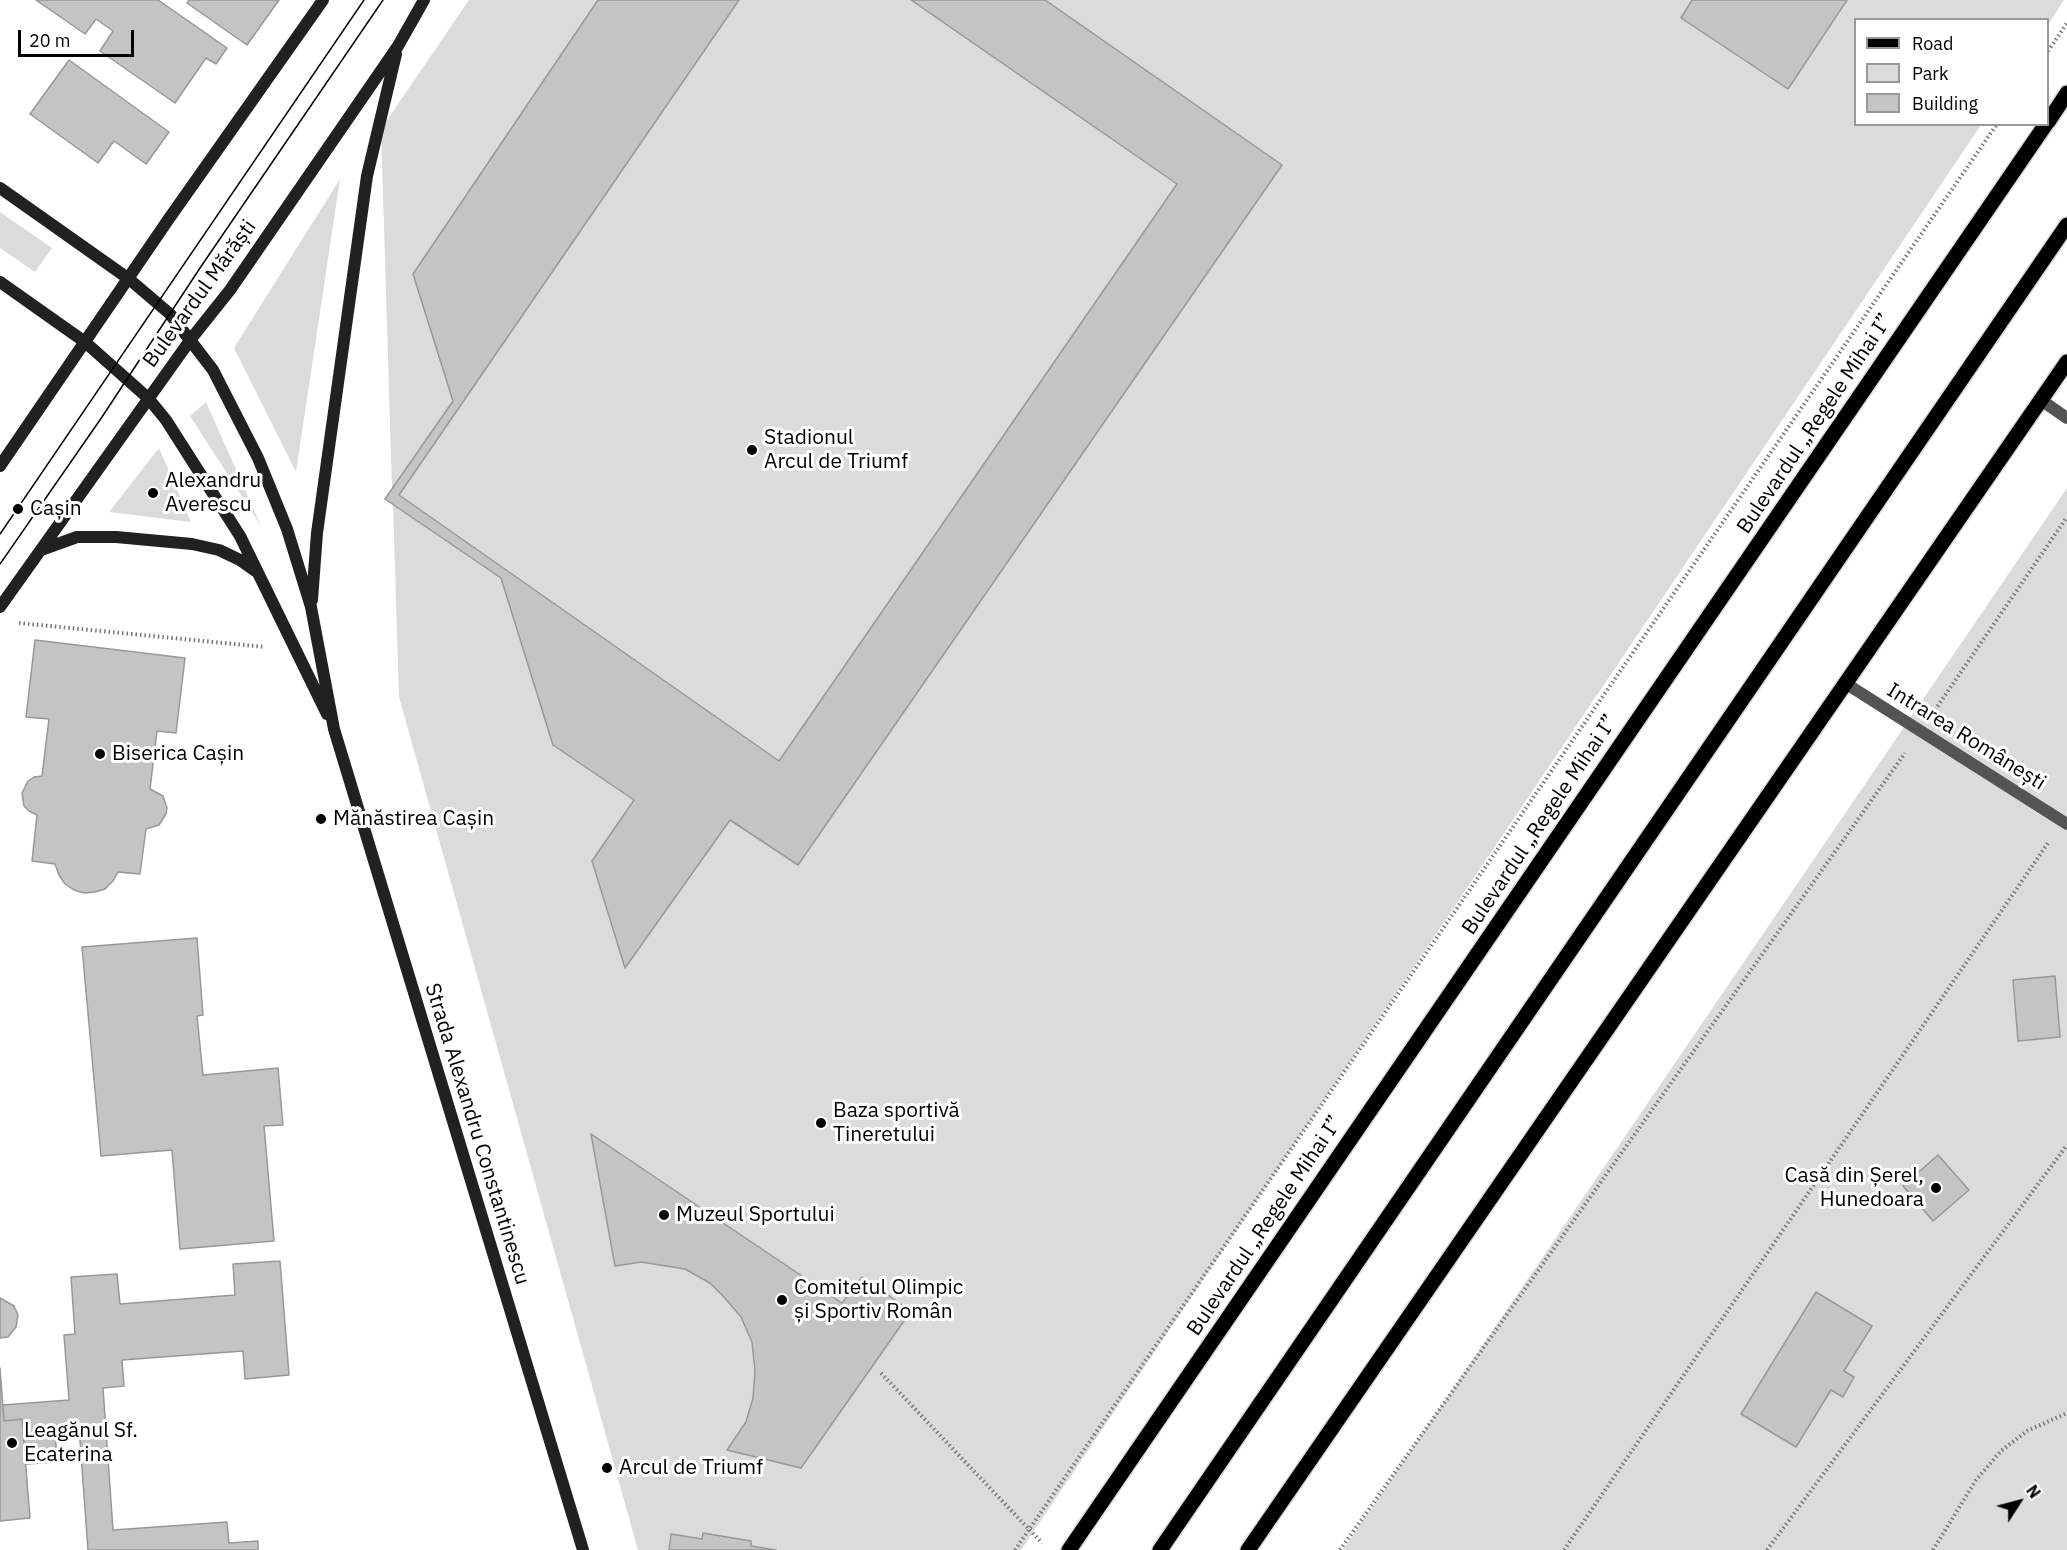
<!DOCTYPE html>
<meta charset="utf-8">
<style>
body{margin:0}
#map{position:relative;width:2067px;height:1550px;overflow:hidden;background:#fff;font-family:"IBM Plex Sans",sans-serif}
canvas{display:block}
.legend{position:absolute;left:1854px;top:18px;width:195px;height:108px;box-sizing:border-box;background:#fff;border:2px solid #999;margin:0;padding:8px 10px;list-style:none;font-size:18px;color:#000}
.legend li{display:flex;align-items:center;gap:12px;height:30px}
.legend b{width:30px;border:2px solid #999}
.north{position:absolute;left:1989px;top:1472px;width:60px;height:60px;-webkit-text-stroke:4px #fff;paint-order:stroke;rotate:54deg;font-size:16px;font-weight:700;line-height:24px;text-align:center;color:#000}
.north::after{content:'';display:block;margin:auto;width:21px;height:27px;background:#000;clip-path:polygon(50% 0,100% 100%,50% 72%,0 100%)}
.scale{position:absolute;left:18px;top:30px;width:116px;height:27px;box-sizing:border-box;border:3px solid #000;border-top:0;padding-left:8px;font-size:18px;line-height:21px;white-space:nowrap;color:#000;-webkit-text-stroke:4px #fff;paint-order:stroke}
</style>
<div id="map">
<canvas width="2067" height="1550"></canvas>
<ul class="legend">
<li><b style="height:8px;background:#000"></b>Road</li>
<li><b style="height:16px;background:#dbdbdb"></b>Park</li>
<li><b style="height:16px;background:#c4c4c4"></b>Building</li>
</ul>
<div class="north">N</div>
<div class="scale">20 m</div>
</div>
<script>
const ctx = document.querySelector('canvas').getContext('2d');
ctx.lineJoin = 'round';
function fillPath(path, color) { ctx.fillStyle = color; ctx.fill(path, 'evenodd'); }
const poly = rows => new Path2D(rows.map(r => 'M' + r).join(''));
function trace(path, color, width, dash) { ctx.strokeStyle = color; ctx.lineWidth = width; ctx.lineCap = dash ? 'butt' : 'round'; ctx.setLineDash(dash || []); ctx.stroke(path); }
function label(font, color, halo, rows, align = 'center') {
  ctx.font = font + ' "IBM Plex Sans",sans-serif'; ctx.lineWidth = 6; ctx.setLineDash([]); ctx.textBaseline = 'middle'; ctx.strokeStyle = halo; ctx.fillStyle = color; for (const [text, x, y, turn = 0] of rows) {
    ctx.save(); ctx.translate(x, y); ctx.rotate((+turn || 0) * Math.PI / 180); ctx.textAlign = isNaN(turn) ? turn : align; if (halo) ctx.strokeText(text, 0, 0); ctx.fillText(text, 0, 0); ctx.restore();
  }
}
const green = poly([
 [469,0,2064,0,2048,25,2048,20,1856,20,1856,124,1981,125,1021,1550,638,1550,399,697,393,504,385,499,392,489,381,129],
 [340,179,296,472,234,348],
 [0,212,52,248,35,272,0,248],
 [206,402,261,526,190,416],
 [159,448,191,522,109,512],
 [2067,488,2067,1550,1343,1550]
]);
const building = poly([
 [36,0,158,0,227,48,216,64,206,58,175,103,100,51,113,31,96,19,85,34,36,0],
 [189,0,279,0,247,45,187,3,189,0],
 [598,0,739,0,399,495,779,761,1177,184,911,0,1045,0,1282,165,798,865,730,820,625,968,592,861,634,800,553,745,501,578,385,499,453,401,413,274,598,0],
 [1692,0,1847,0,1788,89,1681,18,1692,0],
 [69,60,169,132,146,164,114,141,98,163,30,114,69,60],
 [35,640,185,658,176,733,157,731,150,789,163,796,167,808,166,814,159,825,146,829,140,874,118,872,113,881,105,889,95,892,84,893,74,890,65,884,59,875,55,864,32,861,37,815,29,811,24,806,22,793,28,781,34,777,42,776,49,719,26,717,35,640],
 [197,938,203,1015,197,1016,203,1075,278,1068,283,1125,264,1126,274,1241,180,1249,172,1150,101,1156,82,947,197,938],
 [2055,976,2060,1037,2018,1041,2013,980,2055,976],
 [591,1134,842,1303,862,1277,911,1311,801,1468,727,1450,746,1422,753,1398,755,1371,752,1342,741,1317,724,1297,710,1283,685,1269,641,1262,615,1266,591,1134],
 [1938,1155,1969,1190,1933,1221,1903,1186,1938,1155],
 [280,1261,289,1375,245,1379,243,1351,122,1360,124,1386,103,1388,113,1530,227,1522,229,1543,258,1541,258,1550,88,1550,79,1427,55,1429,57,1462,26,1464,22,1419,4,1421,3,1405,69,1400,64,1335,75,1334,71,1277,117,1274,120,1304,235,1295,233,1264,280,1261],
 [1816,1292,1872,1326,1844,1371,1854,1377,1843,1397,1831,1390,1796,1447,1741,1414,1816,1292],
 [0,1298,14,1306,18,1315,16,1327,8,1337,0,1338,0,1298],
 [0,1368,4,1421,22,1419,30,1518,0,1521,0,1368],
 [703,1533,751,1541,751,1546,776,1550,669,1550,671,1534,702,1539,703,1533]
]);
const path = poly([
 [2048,51,2067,23],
 [19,623,265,647],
 [1935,710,2067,517],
 [881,1373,1042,1543],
 [1015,1550,1997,124],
 [1340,1550,1905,753],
 [1564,1550,2048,843],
 [1767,1550,2067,1145],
 [1933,1550,1976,1480,2001,1451,2027,1431,2067,1413]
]);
const lane = poly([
 [2041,400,2067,418],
 [1845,683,2067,824]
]);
const secondary = poly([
 [0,188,129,279,170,314,213,370,258,458,287,529,311,607,334,729,583,1550],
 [0,282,85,342,148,398,166,420,240,536,327,714],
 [0,466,168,220,323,0],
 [41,550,77,537,116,537,192,544,219,550,240,560,257,572],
 [312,600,317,533,367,176,396,54],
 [0,607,191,339,230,290,398,46,424,0]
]);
const primary = poly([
 [2048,122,2067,93],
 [1069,1550,2046,124],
 [1160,1550,2067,225],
 [1248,1550,2067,362]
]);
const tram = poly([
 [0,534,364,0],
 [0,564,102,417,200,268,383,0]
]);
const markers = [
 [752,450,6,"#000"],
 [153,493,6,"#000"],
 [18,509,6,"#000"],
 [100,754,6,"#000"],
 [321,819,6,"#000"],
 [821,1123,6,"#000"],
 [1936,1188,6,"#000"],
 [664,1215,6,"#000"],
 [782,1300,6,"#000"],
 [12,1443,6,"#000"],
 [607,1468,6,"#000"]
];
const streetNames = [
 ["Bulevardul Mărăști",200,294,-54],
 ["Bulevardul „Regele Mihai I”",1815,424,-56],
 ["Intrarea Românești",1966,737,32],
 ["Bulevardul „Regele Mihai I”",1540,825,-56],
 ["Strada Alexandru Constantinescu",477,1134,73],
 ["Bulevardul „Regele Mihai I”",1265,1226,-56]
];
const poiNames = [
 ["Stadionul",764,438],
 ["Arcul de Triumf",764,462],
 ["Alexandru",165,481],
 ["Averescu",165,505],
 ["Cașin",30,509],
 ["Biserica Cașin",112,754],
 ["Mănăstirea Cașin",333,819],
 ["Baza sportivă",833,1111],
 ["Tineretului",833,1135],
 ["Casă din Șerel,",1924,1176,"right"],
 ["Hunedoara",1924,1200,"right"],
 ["Muzeul Sportului",676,1215],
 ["Comitetul Olimpic",794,1288],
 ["și Sportiv Român",794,1312],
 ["Leagănul Sf.",24,1431],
 ["Ecaterina",24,1455],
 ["Arcul de Triumf",619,1468]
];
fillPath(green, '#dbdbdb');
fillPath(building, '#c4c4c4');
trace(building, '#989898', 1.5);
trace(primary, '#dbdbdb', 18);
trace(path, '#767676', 4, [1.5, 3]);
trace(lane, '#545454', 12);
trace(secondary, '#212121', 12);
trace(primary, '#000', 15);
trace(tram, '#000', 1.5);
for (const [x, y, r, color] of markers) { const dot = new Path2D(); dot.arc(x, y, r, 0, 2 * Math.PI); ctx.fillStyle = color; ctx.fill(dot); trace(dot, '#fff', 2); }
label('21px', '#000', '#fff', streetNames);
label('21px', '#000', '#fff', poiNames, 'left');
</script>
